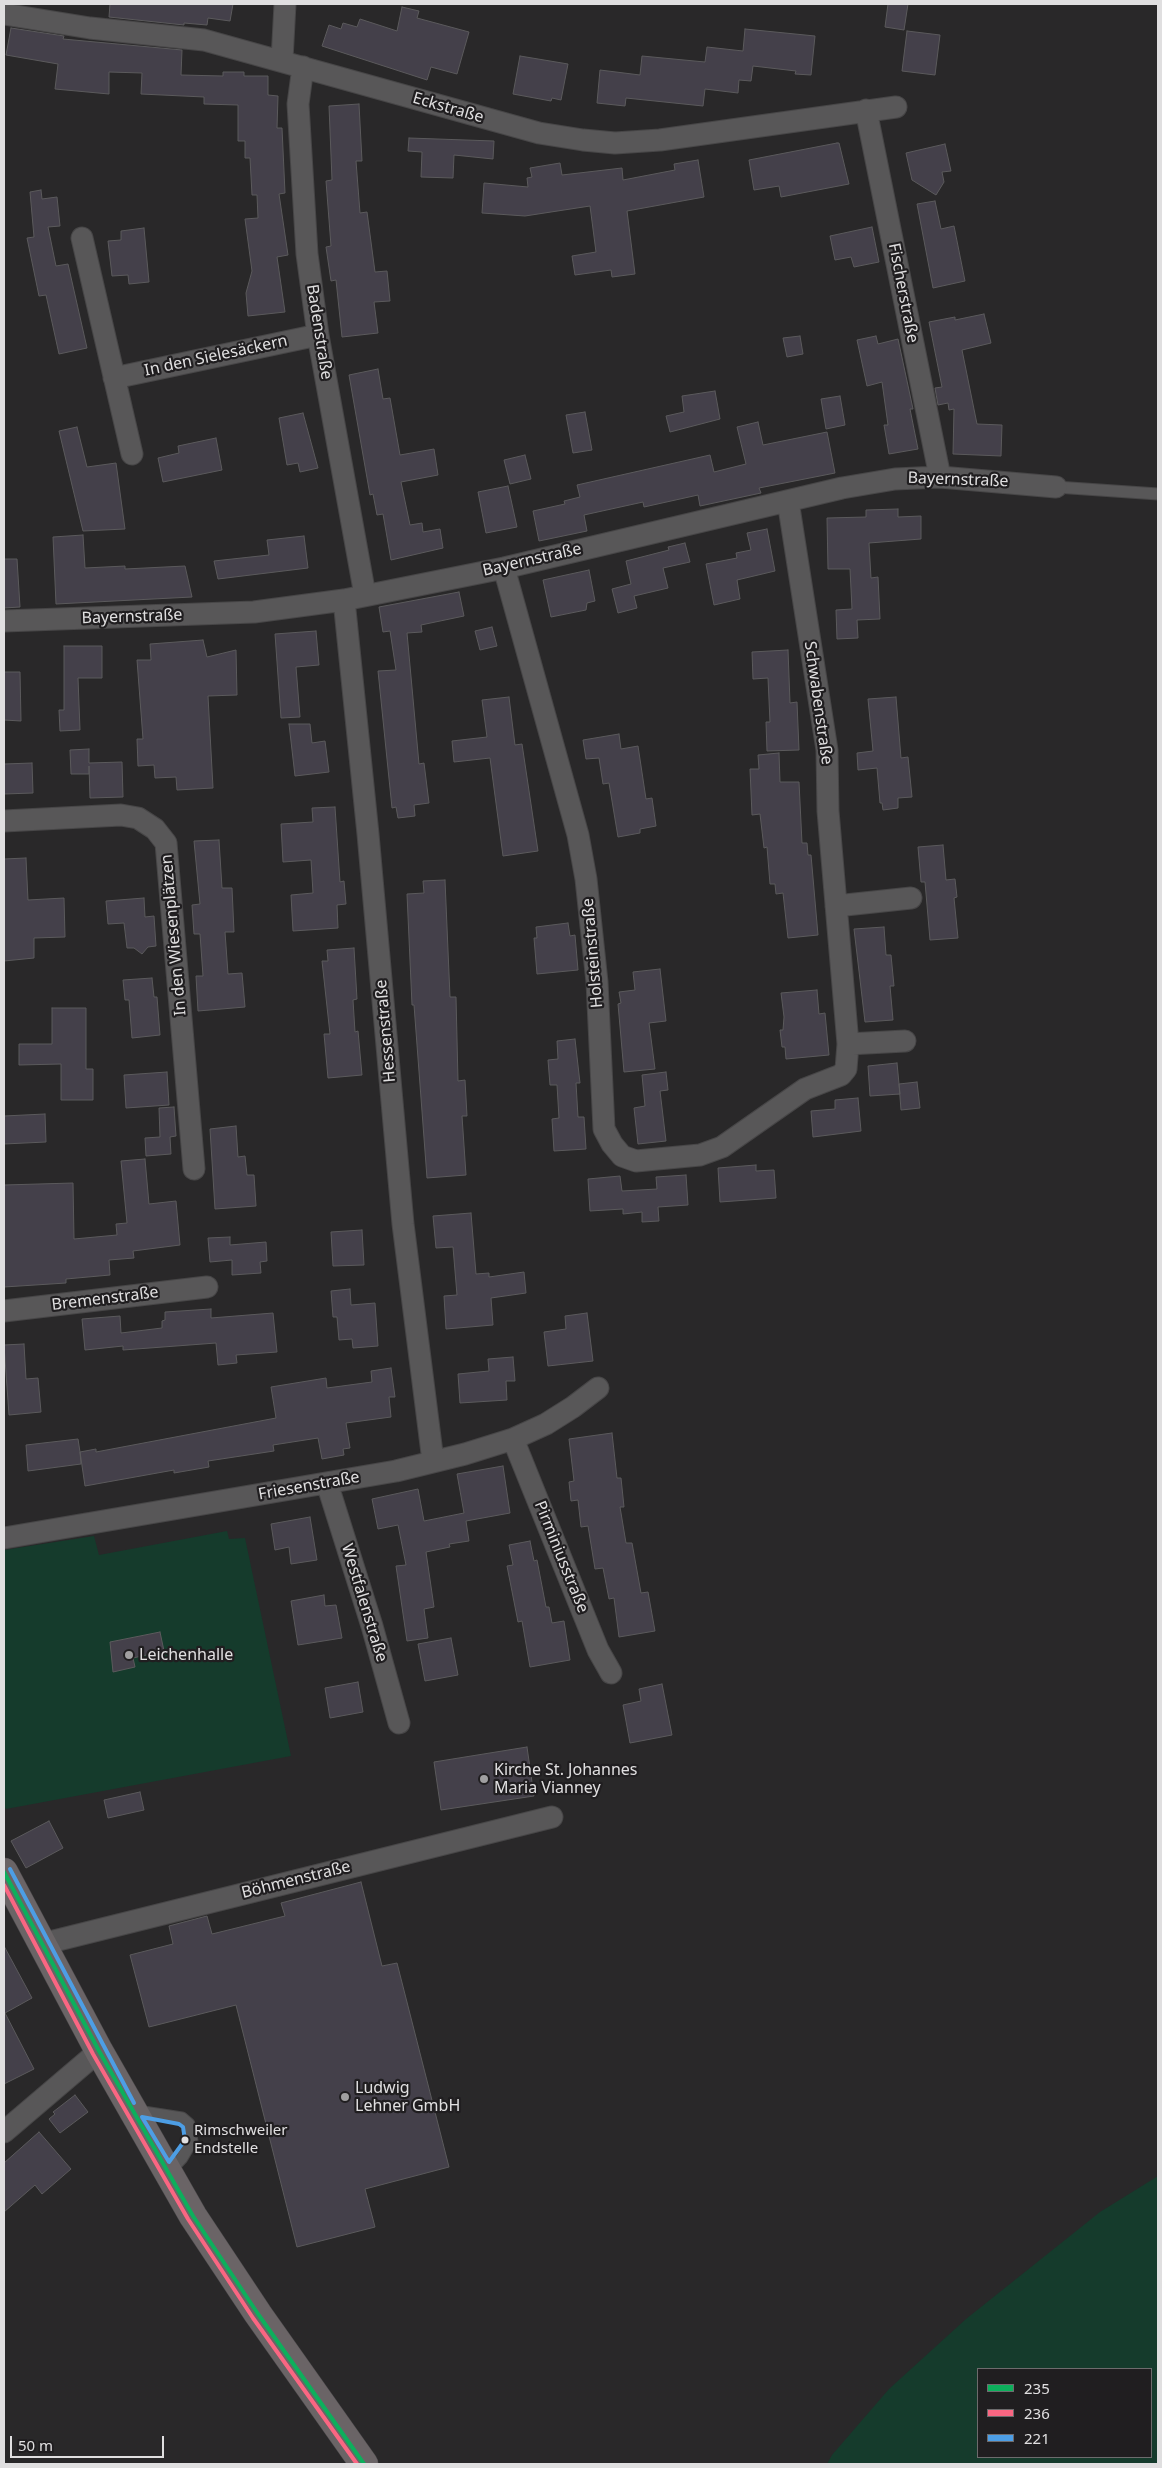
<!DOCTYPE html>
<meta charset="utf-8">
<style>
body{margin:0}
#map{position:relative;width:1162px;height:2468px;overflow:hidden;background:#292829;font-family:"Noto Sans",sans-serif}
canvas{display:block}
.frame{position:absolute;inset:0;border:5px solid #e0dfe0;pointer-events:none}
.legend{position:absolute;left:977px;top:2368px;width:175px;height:90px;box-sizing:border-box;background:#201e20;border:1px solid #6d6b6d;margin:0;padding:6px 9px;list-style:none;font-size:15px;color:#e0dfe0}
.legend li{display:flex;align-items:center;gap:10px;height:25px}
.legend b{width:25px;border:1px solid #6d6b6d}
.scale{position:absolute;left:10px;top:2436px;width:154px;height:22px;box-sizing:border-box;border:2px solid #e0dfe0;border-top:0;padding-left:6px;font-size:15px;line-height:18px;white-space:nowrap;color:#e0dfe0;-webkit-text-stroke:4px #201e20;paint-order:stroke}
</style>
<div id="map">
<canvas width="1162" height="2468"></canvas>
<div class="frame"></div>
<ul class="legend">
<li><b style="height:6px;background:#0daf5c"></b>235</li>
<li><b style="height:6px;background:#fa6682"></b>236</li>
<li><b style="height:6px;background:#4d9ee5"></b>221</li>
</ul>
<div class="scale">50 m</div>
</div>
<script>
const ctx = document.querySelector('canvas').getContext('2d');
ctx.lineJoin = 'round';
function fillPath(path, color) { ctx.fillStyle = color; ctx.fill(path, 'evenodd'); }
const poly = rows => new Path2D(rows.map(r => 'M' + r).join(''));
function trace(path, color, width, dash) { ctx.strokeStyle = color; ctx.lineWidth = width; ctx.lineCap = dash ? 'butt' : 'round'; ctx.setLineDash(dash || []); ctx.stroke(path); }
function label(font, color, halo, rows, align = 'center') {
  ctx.font = font + ' "Noto Sans",sans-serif'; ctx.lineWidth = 4.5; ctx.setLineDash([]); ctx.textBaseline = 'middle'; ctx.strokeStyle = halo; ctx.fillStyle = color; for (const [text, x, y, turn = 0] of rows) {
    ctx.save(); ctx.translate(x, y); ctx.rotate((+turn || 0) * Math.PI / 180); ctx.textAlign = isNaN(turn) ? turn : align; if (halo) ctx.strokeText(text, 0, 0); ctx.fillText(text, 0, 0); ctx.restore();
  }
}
const green = poly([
 [227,1531,229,1539,245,1538,291,1756,6,1809,4,1806,4,1550,94,1536,99,1555],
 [1158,2176,1158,2464,827,2464,832,2455,889,2389,966,2319,1100,2212],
 [978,2369,1151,2369,1151,2457,978,2457]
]);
const building = poly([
 [110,4,233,4,230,21,208,18,207,25,184,23,184,25,109,17,110,4],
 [888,4,908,4,904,30,885,27,888,4],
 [402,7,419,11,417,18,469,32,457,74,431,67,427,80,322,46,329,25,341,29,343,23,357,27,360,19,397,31,402,7],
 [11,28,64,36,63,39,182,50,181,75,223,76,223,72,244,72,244,76,268,76,268,95,278,96,277,128,282,128,285,193,279,194,288,255,277,257,285,312,248,316,246,293,252,271,245,219,258,218,257,195,252,195,250,158,245,158,245,141,238,141,238,105,204,104,204,97,141,94,142,73,109,72,109,94,55,89,58,64,6,55,11,28],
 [745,29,815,36,811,75,795,74,796,71,753,66,751,81,739,80,738,93,705,89,703,106,626,98,625,106,597,103,600,70,640,75,642,56,705,62,707,47,743,51,745,29],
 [907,31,940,35,935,75,902,71,907,31],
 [520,56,568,64,561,100,552,98,551,101,513,94,520,56],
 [359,104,362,161,356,161,360,213,367,212,375,272,387,271,390,301,374,302,378,333,342,337,336,280,331,281,326,247,331,246,326,181,332,180,329,106,359,104],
 [409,138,494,141,493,159,454,155,453,178,421,177,422,152,408,151,409,138],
 [837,143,839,143,849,184,781,197,779,186,754,190,749,160,837,143],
 [945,144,951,171,942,172,944,182,936,195,912,180,906,153,945,144],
 [698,160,704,197,627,211,635,274,612,277,611,270,575,275,572,256,596,252,590,206,525,216,482,213,484,183,528,187,527,178,532,177,530,168,560,163,562,175,622,168,623,180,675,170,674,164,698,160],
 [41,190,42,199,57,197,60,226,48,227,56,266,68,264,87,348,59,354,46,295,39,296,27,238,34,237,30,192,41,190],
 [935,201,941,229,954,226,965,281,933,288,917,204,935,201],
 [872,227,879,262,854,267,851,257,835,260,830,236,872,227],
 [144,228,149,282,129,284,128,275,112,276,108,241,121,240,121,231,144,228],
 [984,314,991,343,962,350,977,424,1002,425,1001,456,953,454,954,409,949,410,948,403,938,405,935,388,942,387,929,322,955,317,955,320,984,314],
 [800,336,803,354,787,357,783,338,800,336],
 [876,336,878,344,898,339,913,409,910,409,918,449,889,454,884,425,888,425,882,382,867,386,857,340,876,336],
 [378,369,383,399,390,398,400,455,434,449,438,475,401,482,410,525,422,523,423,532,440,529,443,548,391,560,383,514,377,515,373,494,370,495,349,375,378,369],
 [715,391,720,419,670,432,666,416,684,412,682,396,715,391],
 [840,396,845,425,826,429,821,399,840,396],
 [585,412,592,450,573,453,566,415,585,412],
 [303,413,318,468,300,472,298,463,287,465,279,418,303,413],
 [758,422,763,445,827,432,835,473,759,488,761,493,700,506,698,495,644,507,643,502,584,515,587,531,539,541,533,511,565,504,564,501,580,497,577,485,710,455,714,472,746,464,737,427,758,422],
 [77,427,87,467,116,463,125,529,83,531,59,431,77,427],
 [216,438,222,470,163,482,158,458,179,453,178,446,216,438],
 [525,455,531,479,510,484,504,460,525,455],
 [508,486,517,527,486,533,478,492,508,486],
 [898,509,898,517,921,516,921,539,869,543,871,578,878,577,880,619,857,620,858,638,837,639,836,610,852,609,850,569,828,569,827,518,866,517,866,510,898,509],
 [767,529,775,571,737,580,740,599,714,605,706,564,737,558,736,553,751,550,747,533,767,529],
 [83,535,85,568,125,566,125,569,185,566,192,597,56,604,53,537,83,535],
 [304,536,308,568,218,579,214,561,269,555,267,540,304,536],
 [685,543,690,562,663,568,668,588,634,596,637,608,618,613,612,589,631,584,626,561,669,550,668,547,685,543],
 [4,559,17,559,20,607,4,608,4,559],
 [589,570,595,601,587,603,586,610,551,617,543,580,589,570],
 [459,592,464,616,421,625,422,632,407,633,419,764,424,763,429,803,414,805,415,816,398,818,396,807,392,808,378,671,396,670,390,631,383,632,379,607,459,592],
 [492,627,497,646,480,650,475,631,492,627],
 [316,631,319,665,296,667,300,717,281,718,275,634,316,631],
 [203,640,207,657,236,650,237,695,208,696,213,788,177,790,176,777,155,778,154,765,138,766,137,739,143,739,137,660,151,660,150,644,203,640],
 [64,646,102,646,102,678,78,678,80,730,60,731,59,710,64,710,64,646],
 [788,650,790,703,797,702,799,750,767,751,766,722,770,722,768,678,753,679,752,652,788,650],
 [4,672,20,672,21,721,4,720,4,672],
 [509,697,515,745,522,744,538,851,503,856,490,758,454,762,452,741,487,737,482,700,509,697],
 [896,697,901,758,908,757,912,797,898,798,898,808,883,810,882,803,880,803,877,768,858,770,857,753,873,751,868,699,896,697],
 [289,724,310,724,312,743,325,741,329,772,295,776,289,724],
 [619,734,621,749,638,746,646,799,652,798,656,826,640,829,640,833,618,837,609,783,603,784,599,758,586,759,583,740,619,734],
 [89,749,89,763,122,762,123,797,90,798,89,766,89,774,71,774,70,750,89,749],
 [779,753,780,782,799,782,802,843,807,843,808,855,811,855,818,935,788,938,783,893,776,894,775,884,770,884,767,847,764,848,760,814,752,815,750,769,759,769,758,755,779,753],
 [32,763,33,793,4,794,4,764,32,763],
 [335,807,340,882,344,881,346,904,337,905,338,928,293,931,291,895,313,893,311,860,283,862,281,824,313,822,312,808,335,807],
 [219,840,222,888,232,888,234,932,225,932,228,974,242,973,245,1007,198,1011,196,976,203,976,200,934,194,934,192,905,200,904,194,841,219,840],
 [943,845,946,880,955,879,957,897,954,898,958,938,930,940,925,882,921,882,918,847,943,845],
 [26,858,28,900,64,898,65,937,34,938,34,958,4,961,4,859,26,858],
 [445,880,450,997,456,997,458,1081,465,1080,467,1116,462,1116,466,1175,427,1178,414,1005,412,1005,407,894,424,893,423,881,445,880],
 [144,898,145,917,154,916,156,946,148,947,142,954,134,948,127,948,124,923,108,924,106,901,144,898],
 [568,923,570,936,575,935,578,970,537,974,534,938,537,938,536,927,568,923],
 [884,927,886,955,891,955,894,986,890,986,893,1020,865,1022,854,929,884,927],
 [354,948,357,999,353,1000,355,1032,358,1031,362,1075,328,1078,324,1034,330,1034,322,961,328,961,327,950,354,948],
 [660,969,666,1021,649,1023,655,1069,624,1072,618,1004,621,1003,619,992,635,990,633,972,660,969],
 [152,978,154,997,157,997,160,1035,132,1038,129,1000,125,1000,123,980,152,978],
 [817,990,819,1014,825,1013,829,1055,786,1059,785,1047,782,1047,780,1030,783,1030,784,1017,781,993,817,990],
 [52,1008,86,1008,86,1069,93,1069,93,1100,61,1100,61,1064,19,1065,19,1044,52,1044,52,1008],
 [575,1039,580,1083,576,1083,578,1117,584,1117,586,1149,554,1151,552,1119,559,1118,557,1085,550,1085,548,1060,558,1059,557,1041,575,1039],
 [897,1063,900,1094,870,1096,868,1066,897,1063],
 [167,1072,169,1105,126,1108,124,1075,167,1072],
 [666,1072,668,1090,660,1091,666,1141,638,1144,634,1108,645,1106,642,1075,666,1072],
 [917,1082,920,1108,901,1110,899,1084,917,1082],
 [858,1098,861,1131,813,1137,811,1111,835,1109,835,1100,858,1098],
 [174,1107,176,1136,170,1137,171,1154,146,1156,145,1138,160,1137,159,1108,174,1107],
 [45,1114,46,1142,4,1144,4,1116,45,1114],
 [236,1126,238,1157,245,1156,247,1175,254,1175,256,1206,215,1209,210,1129,236,1126],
 [145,1159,149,1204,176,1201,180,1245,133,1251,134,1258,109,1260,110,1275,66,1279,66,1283,4,1287,4,1185,73,1183,74,1239,117,1235,116,1224,127,1223,121,1161,145,1159],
 [756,1165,756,1171,774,1170,776,1198,720,1202,718,1168,756,1165],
 [686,1175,688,1205,658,1207,659,1221,642,1222,642,1212,623,1214,623,1209,590,1211,588,1179,620,1176,622,1191,657,1189,656,1177,686,1175],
 [471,1213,476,1274,489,1273,489,1277,524,1272,526,1293,491,1298,493,1325,446,1329,444,1296,457,1295,453,1247,436,1248,433,1216,471,1213],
 [362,1230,364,1265,333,1266,331,1232,362,1230],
 [230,1237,230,1245,266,1242,267,1261,260,1262,261,1273,232,1275,232,1260,210,1262,208,1238,230,1237],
 [350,1289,351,1305,375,1303,378,1346,353,1348,352,1339,339,1340,337,1317,333,1317,331,1291,350,1289],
 [211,1309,211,1318,273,1313,277,1352,236,1355,237,1363,218,1365,216,1343,123,1350,123,1346,85,1350,82,1319,120,1316,121,1333,162,1328,162,1321,165,1320,165,1312,211,1309],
 [587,1313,593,1361,548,1366,544,1332,566,1329,565,1316,587,1313],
 [24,1344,26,1379,38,1378,41,1412,9,1415,4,1345,24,1344],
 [513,1357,515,1381,506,1381,507,1400,460,1403,458,1374,489,1371,488,1359,513,1357],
 [391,1368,395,1397,389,1397,391,1417,346,1423,350,1448,343,1449,344,1455,322,1459,318,1438,273,1445,274,1451,208,1461,209,1467,174,1473,174,1470,85,1486,80,1452,81,1464,28,1471,26,1445,78,1439,80,1452,96,1449,96,1452,276,1418,271,1387,326,1378,327,1388,372,1382,371,1371,391,1368],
 [612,1433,617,1478,621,1478,624,1507,620,1507,626,1543,632,1543,641,1593,648,1592,655,1631,619,1637,614,1598,609,1599,603,1568,595,1569,588,1526,581,1527,578,1500,571,1501,569,1482,574,1481,569,1439,612,1433],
 [503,1466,510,1513,466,1521,469,1541,449,1544,450,1547,426,1552,434,1607,424,1609,428,1638,407,1641,396,1566,406,1565,398,1525,378,1529,372,1499,418,1489,424,1521,464,1513,457,1474,503,1466],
 [310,1517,317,1560,291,1564,289,1547,275,1550,271,1524,310,1517],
 [530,1541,534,1561,537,1560,546,1607,549,1607,552,1623,564,1621,570,1660,530,1667,522,1621,518,1622,507,1566,513,1565,509,1545,530,1541],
 [324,1595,325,1606,336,1605,342,1638,298,1645,291,1601,324,1595],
 [160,1632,164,1651,133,1658,135,1667,113,1672,110,1642,160,1632],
 [451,1638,458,1675,425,1681,418,1644,451,1638],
 [358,1682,363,1712,330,1718,325,1688,358,1682],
 [662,1684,672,1735,630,1743,623,1705,641,1701,639,1689,662,1684],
 [527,1747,534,1796,441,1810,434,1762,527,1747],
 [140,1792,144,1810,108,1818,104,1800,140,1792],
 [49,1821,63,1848,26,1868,11,1841,49,1821],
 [361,1882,382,1966,397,1963,449,2167,365,2189,375,2227,297,2247,236,2005,149,2027,130,1955,173,1944,169,1926,207,1916,212,1934,285,1916,281,1903,361,1882],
 [4,1946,32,1998,5,2013,34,2069,4,2084,4,1946],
 [75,2095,88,2112,60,2133,49,2119,55,2114,53,2112,75,2095],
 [39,2132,71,2169,42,2194,35,2185,4,2212,4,2163,39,2132]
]);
const service = poly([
 [1056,487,1158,494],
 [137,2111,182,2118,189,2124,192,2141,182,2158,169,2172]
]);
const minor = poly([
 [4,14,90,28,204,40,539,133,583,140,615,143,660,140,896,107],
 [282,60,285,4],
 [303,67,298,104,307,254,318,335,365,595],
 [866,110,940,477],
 [82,238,132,454],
 [114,378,318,335],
 [504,568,578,835,586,879,597,982,604,1129,612,1144,622,1156,636,1161,700,1155,722,1147,805,1089,841,1075,846,1069,848,1044,828,811,827,750,788,501],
 [344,600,368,834,403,1224,433,1461],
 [4,621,254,612,344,600,504,568,842,488,895,479,940,477,1056,487],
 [4,821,121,815,138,818,155,829,166,843,194,1169],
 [836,906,911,898],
 [848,1044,905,1041],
 [4,1311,207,1287],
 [513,1439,598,1650,611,1673],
 [327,1483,372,1626,399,1723],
 [4,1538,396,1471,465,1454,513,1439,546,1424,573,1407,598,1388],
 [42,1944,552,1817],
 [4,2132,99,2051]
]);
const primary = poly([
 [4,1872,99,2051,193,2216,258,2314,364,2464]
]);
const bus1 = poly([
 [4,1872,99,2051,193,2216,258,2314,364,2464]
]);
const bus2 = poly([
 [4,1885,93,2054,188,2219,253,2318,357,2464]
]);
const bus3 = poly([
 [10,1869,134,2103],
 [142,2117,179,2124,183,2127,185,2140,169,2162,142,2117]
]);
const markers = [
 [129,1655,5,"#a09fa0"],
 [484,1779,5,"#a09fa0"],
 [345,2097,5,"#a09fa0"],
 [185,2140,4.5,"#e0dfe0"]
];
const busNames = [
 ["Rimschweiler",194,2131],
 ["Endstelle",194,2149]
];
const streetNames = [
 ["Eckstraße",448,108,16],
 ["Fischerstraße",903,293,79],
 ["Badenstraße",319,332,81],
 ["In den Sielesäckern",216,356,-12],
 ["Bayernstraße",958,480,2],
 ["Bayernstraße",532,560,-13],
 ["Bayernstraße",132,617,-2],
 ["Schwabenstraße",818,703,82],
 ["In den Wiesenplätzen",174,935,-95],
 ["Holsteinstraße",593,953,-95],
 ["Hessenstraße",386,1031,-95],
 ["Bremenstraße",105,1299,-7],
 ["Friesenstraße",309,1486,-10],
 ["Pirminiusstraße",561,1557,68],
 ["Westfalenstraße",364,1603,73],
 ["Böhmenstraße",296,1880,-14]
];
const poiNames = [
 ["Leichenhalle",139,1655],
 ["Kirche St. Johannes",494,1770],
 ["Maria Vianney",494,1788],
 ["Ludwig",355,2088],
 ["Lehner GmbH",355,2106]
];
fillPath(green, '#153b2c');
fillPath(building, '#44404a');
trace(building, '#5b5a5c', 1);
trace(service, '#474647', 13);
trace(minor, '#474647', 23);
trace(primary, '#474647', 29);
trace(service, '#585758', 11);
trace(minor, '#585758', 21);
trace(primary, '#6a6466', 28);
trace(bus1, '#0daf5c', 4);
trace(bus2, '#fa6682', 4);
trace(bus3, '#4d9ee5', 4);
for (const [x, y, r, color] of markers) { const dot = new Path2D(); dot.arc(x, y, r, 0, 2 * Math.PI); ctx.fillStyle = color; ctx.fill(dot); trace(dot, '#201e20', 2); }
label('15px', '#e0dfe0', '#201e20', busNames, 'left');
label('16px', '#e0dfe0', '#201e20', streetNames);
label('16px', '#e0dfe0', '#201e20', poiNames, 'left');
</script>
